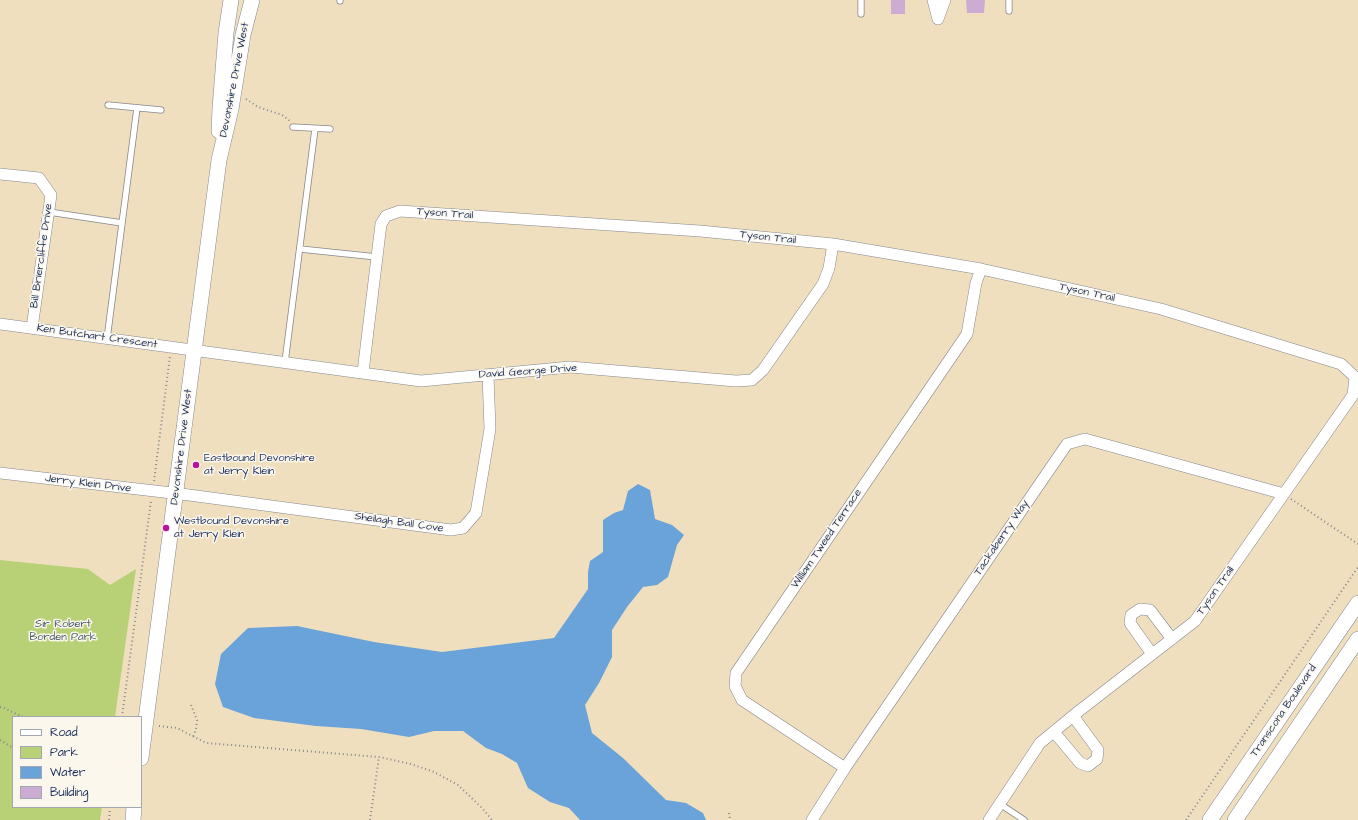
<!DOCTYPE html>
<style>
body{margin:0}
#map{position:relative;width:1358px;height:820px;overflow:hidden;background:#efdfbe;font-family:"Architects Daughter",sans-serif}
canvas{display:block}
.legend{position:absolute;left:12px;top:716px;width:130px;height:92px;box-sizing:border-box;background:#fbf7ec;border:1px solid #a1a7b3;margin:0;padding:5px 7px;list-style:none;font-size:12px;color:#1b2f5e}
.legend li{display:flex;align-items:center;gap:8px;height:20px}
.legend b{width:20px;border:1px solid #a1a7b3}
</style>
<div id="map">
<canvas width="1358" height="820"></canvas>
<ul class="legend">
<li><b style="height:5px;background:#fff"></b>Road</li>
<li><b style="height:11px;background:#b8d176"></b>Park</li>
<li><b style="height:11px;background:#69a3d9"></b>Water</li>
<li><b style="height:11px;background:#ccacd2"></b>Building</li>
</ul>
</div>
<script>
const ctx = document.querySelector('canvas').getContext('2d');
ctx.lineJoin = 'round';
function fillPath(path, color) { ctx.fillStyle = color; ctx.fill(path, 'evenodd'); }
const poly = rows => new Path2D(rows.map(r => 'M' + r).join(''));
function trace(path, color, width, dash) { ctx.strokeStyle = color; ctx.lineWidth = width; ctx.lineCap = dash ? 'butt' : 'round'; ctx.setLineDash(dash || []); ctx.stroke(path); }
function label(font, color, halo, rows, align = 'center') {
  ctx.font = font + ' "Architects Daughter",sans-serif'; ctx.lineWidth = 3; ctx.setLineDash([]); ctx.textBaseline = 'middle'; ctx.strokeStyle = halo; ctx.fillStyle = color; for (const [text, x, y, turn = 0] of rows) {
    ctx.save(); ctx.translate(x, y); ctx.rotate((+turn || 0) * Math.PI / 180); ctx.textAlign = isNaN(turn) ? turn : align; if (halo) ctx.strokeText(text, 0, 0); ctx.fillText(text, 0, 0); ctx.restore();
  }
}
const green = poly([
 [0,560,88,569,110,585,136,569,115,717,13,717,13,807,102,807,100,820,0,820]
]);
const water = poly([
 [638,484,650,490,655,519,672,525,684,535,677,545,668,577,657,585,643,587,627,607,612,630,612,657,599,683,585,705,592,733,623,758,666,800,686,803,703,813,706,820,580,820,569,808,550,802,528,788,517,763,502,754,486,748,463,731,434,731,409,737,361,729,316,726,254,718,223,707,215,684,221,654,248,628,297,626,374,642,442,652,554,638,588,589,588,572,590,561,603,552,603,520,614,513,623,510,628,491]
]);
const building = poly([
 [891,0,905,0,905,14,891,14],
 [966,0,985,0,984,13,967,13]
]);
const path = poly([
 [246,99,258,107,282,115,290,121],
 [154,481,170,356],
 [1291,499,1358,544],
 [191,705,197,720,196,729,193,737],
 [0,707,4,708,23,717],
 [122,717,151,501],
 [159,726,177,728,206,743,379,757,411,764,434,772,458,785,482,808,492,820],
 [0,740,13,748],
 [729,813,730,820],
 [109,820,110,807],
 [370,820,379,757],
 [1186,820,1358,567]
]);
const lane = poly([
 [861,0,861,14],
 [340,1,340,0],
 [1009,11,1009,0],
 [108,105,161,110],
 [293,127,330,129],
 [49,212,122,223],
 [300,249,377,257],
 [107,339,137,108],
 [285,362,315,129],
 [1000,804,1024,820]
]);
const street = poly([
 [933,0,938,19],
 [938,19,945,0],
 [0,174,39,178,51,195,32,328],
 [0,324,421,381,570,367,736,381,752,380,763,370,823,284,829,268,833,244],
 [363,372,381,224,386,216,400,211,700,231,833,244,981,269,1161,309,1341,364,1355,377,1353,395,1195,621,1079,711,1040,743,989,820],
 [0,473,189,495,451,530,463,528,476,513,490,429,488,375],
 [1152,654,1130,623,1131,615,1140,609,1150,610,1172,639],
 [1054,732,1080,763,1088,766,1097,759,1098,750,1073,716],
 [845,768,742,700,735,686,736,673,967,334,976,283,981,269],
 [812,820,845,768,1067,444,1085,439,1284,494]
]);
const secondary = poly([
 [219,131,220,108,226,33,231,0],
 [141,758,219,160,231,109,243,35,252,0],
 [133,820,134,807],
 [1210,820,1358,603],
 [1235,820,1358,639]
]);
const markers = [
 [196,465,4,"#b5179e"],
 [166,528,4,"#b5179e"]
];
const streetNames = [
 ["Devonshire Drive West",235,80,-79],
 ["Tyson Trail",445,214,4],
 ["Tyson Trail",768,238,6],
 ["Bill Briercliffe Drive",42,256,-82],
 ["Tyson Trail",1087,293,12],
 ["Ken Butchart Crescent",97,337,8],
 ["David George Drive",528,372,-4],
 ["Devonshire Drive West",182,447,-83],
 ["Jerry Klein Drive",88,484,7],
 ["Sheilagh Ball Cove",399,523,8],
 ["Tackaberry Way",1002,538,-56],
 ["William Tweed Terrace",827,539,-56],
 ["Tyson Trail",1216,591,-55],
 ["Transcona Boulevard",1284,711,-56]
];
const poiNames = [
 ["Eastbound Devonshire",204,459],
 ["at Jerry Klein",204,472],
 ["Westbound Devonshire",174,522],
 ["at Jerry Klein",174,535]
];
const parkNames = [
 ["Sir Robert",63,625],
 ["Borden Park",63,638]
];
fillPath(green, '#b8d176');
fillPath(water, '#69a3d9');
fillPath(building, '#ccacd2');
trace(lane, '#85878e', 7);
trace(street, '#85878e', 12);
trace(secondary, '#85878e', 16);
trace(path, '#85878e', 2, [1, 3]);
trace(lane, '#fff', 5.5);
trace(street, '#fff', 11);
trace(secondary, '#fff', 15);
for (const [x, y, r, color] of markers) { const dot = new Path2D(); dot.arc(x, y, r, 0, 2 * Math.PI); ctx.fillStyle = color; ctx.fill(dot); trace(dot, '#fbf7ec', 1.5); }
label('11px', '#1b2f5e', '#fbf7ec', streetNames);
label('11px', '#1b2f5e', '#fbf7ec', poiNames, 'left');
label('11px', '#425864', '#fbf7ec', parkNames);
</script>
